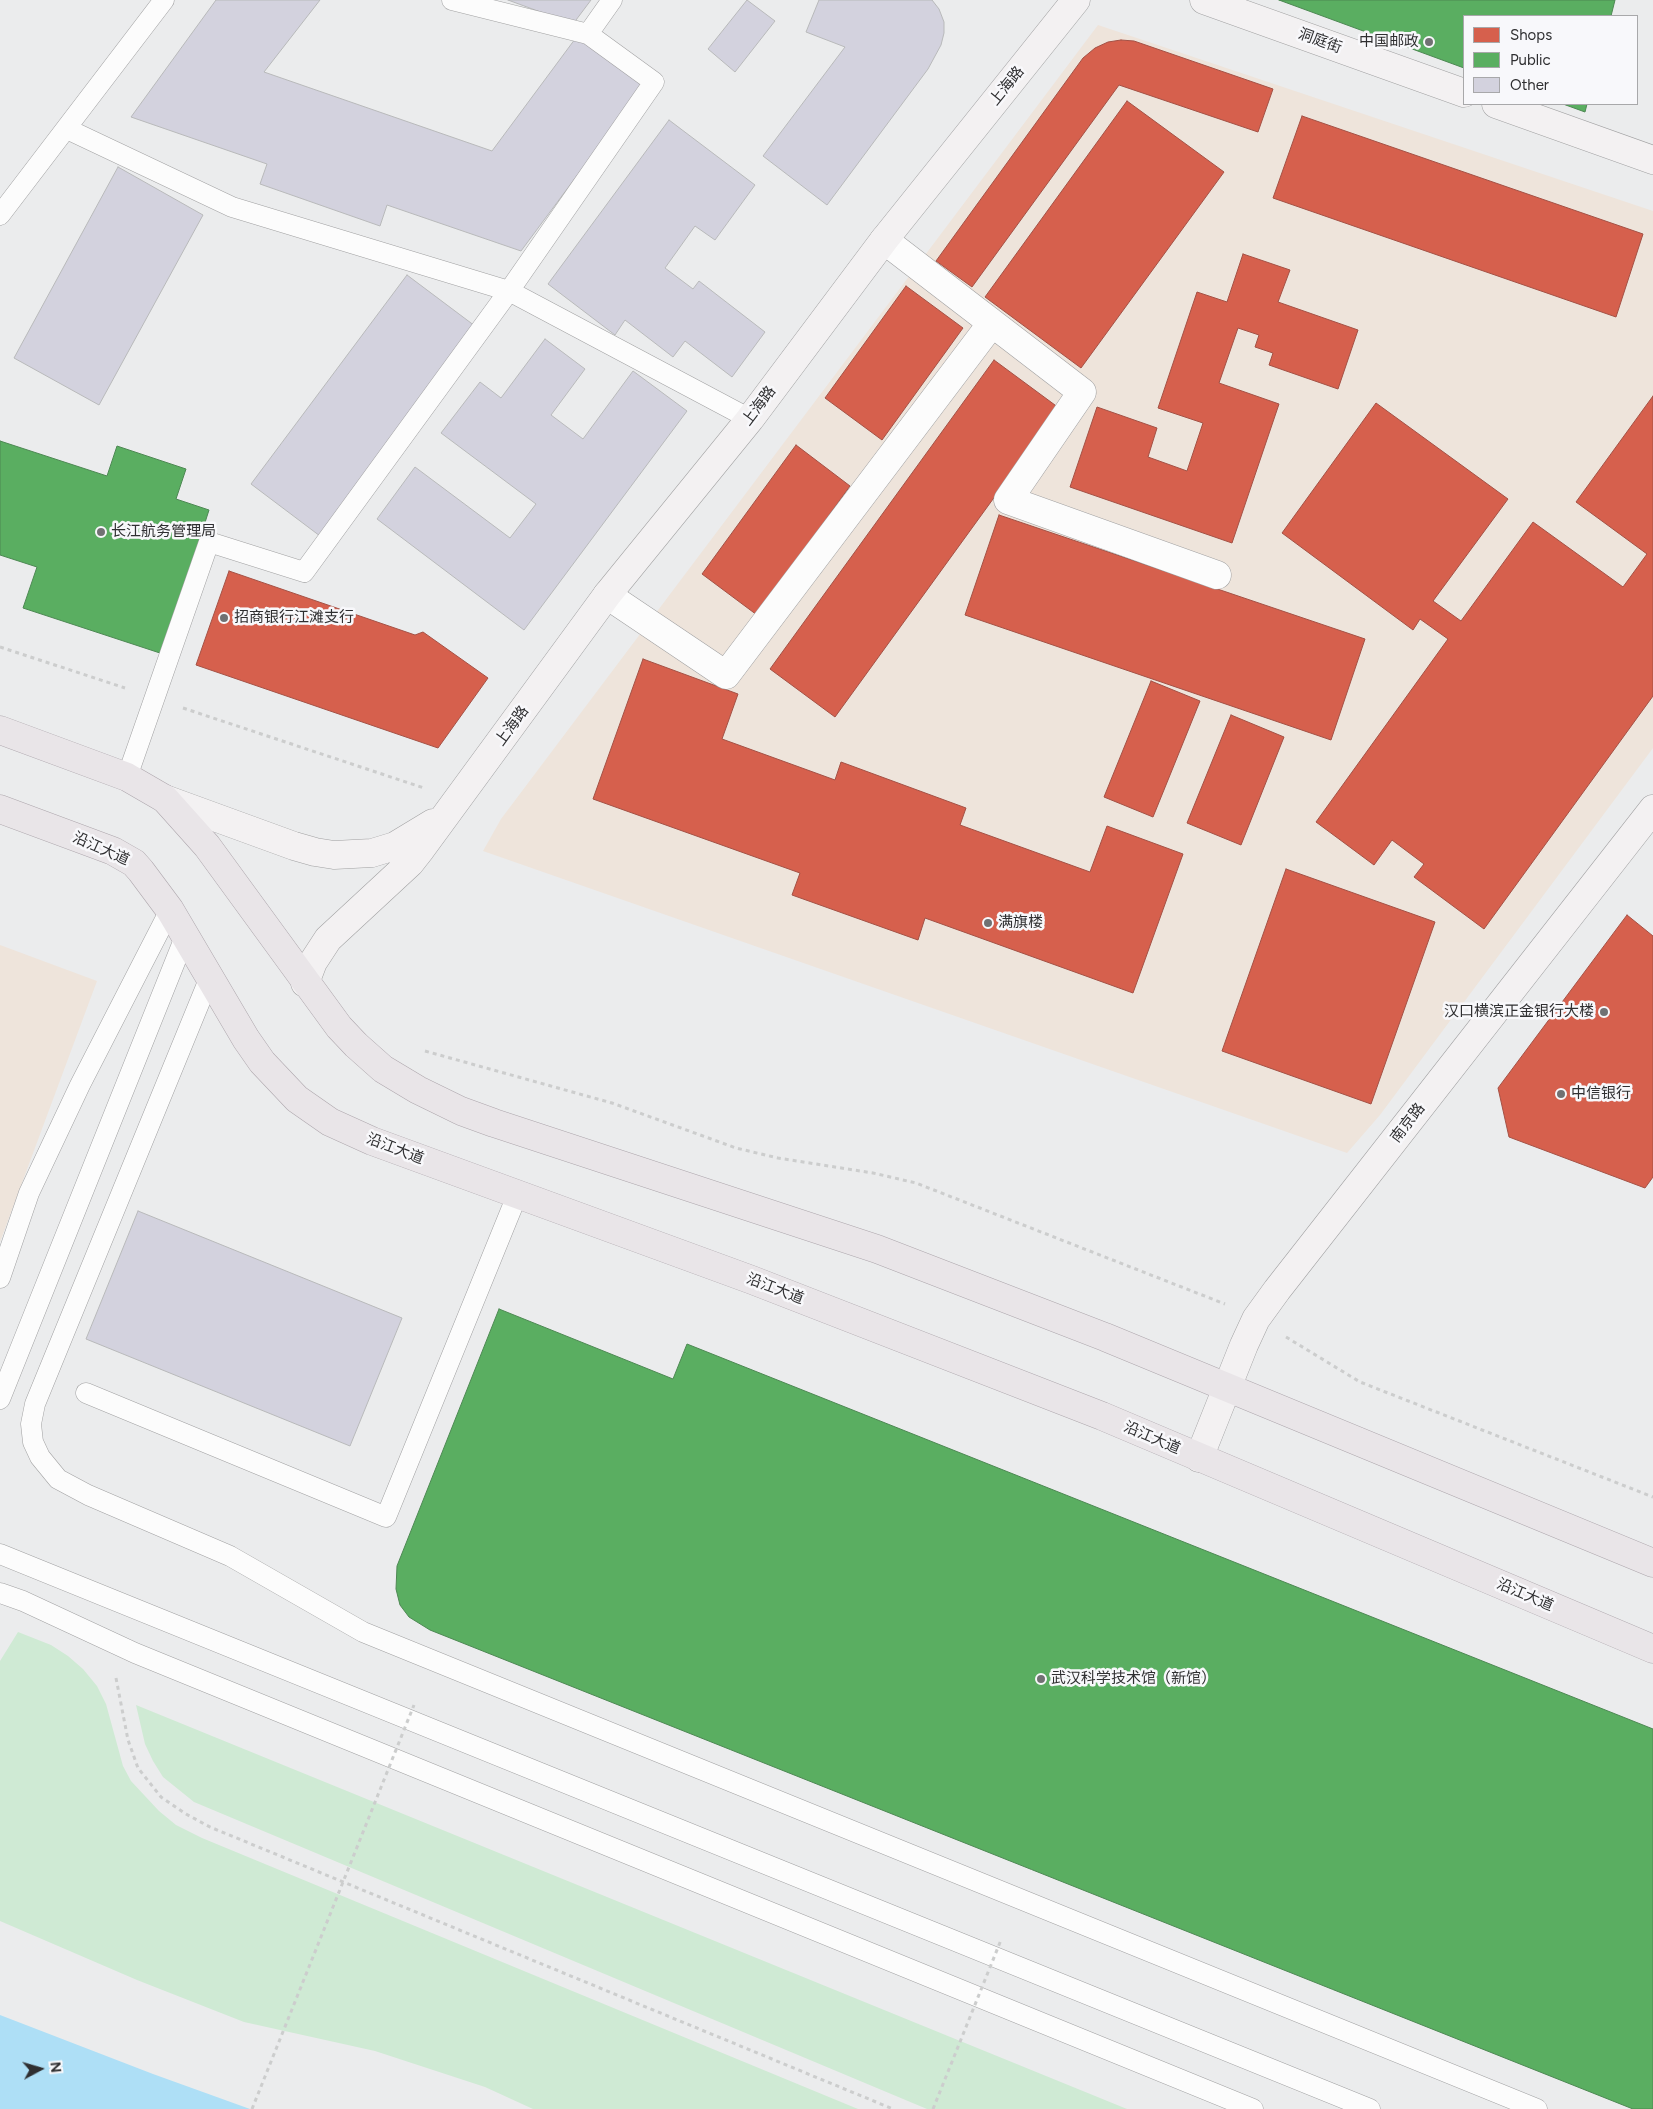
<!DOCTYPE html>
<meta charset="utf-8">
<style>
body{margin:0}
#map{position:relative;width:1653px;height:2109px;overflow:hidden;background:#ebeced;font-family:Figtree,sans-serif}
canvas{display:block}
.legend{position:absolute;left:1463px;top:15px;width:175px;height:90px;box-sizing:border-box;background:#f8f8fb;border:1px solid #a8a8aa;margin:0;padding:6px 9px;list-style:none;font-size:15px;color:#2f2f31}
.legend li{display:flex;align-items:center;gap:10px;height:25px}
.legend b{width:25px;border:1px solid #a8a8aa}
.north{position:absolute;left:15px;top:2044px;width:50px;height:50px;-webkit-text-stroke:4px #f8f8fb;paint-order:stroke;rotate:84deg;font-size:14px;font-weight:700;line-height:20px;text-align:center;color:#2f2f31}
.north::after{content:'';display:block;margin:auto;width:18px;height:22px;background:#2f2f31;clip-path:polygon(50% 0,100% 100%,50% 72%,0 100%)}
</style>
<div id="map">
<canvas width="1653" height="2109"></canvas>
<ul class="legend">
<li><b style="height:14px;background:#d6604d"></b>Shops</li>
<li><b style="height:14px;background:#5aae61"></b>Public</li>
<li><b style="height:14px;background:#d3d2de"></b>Other</li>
</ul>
<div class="north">N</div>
</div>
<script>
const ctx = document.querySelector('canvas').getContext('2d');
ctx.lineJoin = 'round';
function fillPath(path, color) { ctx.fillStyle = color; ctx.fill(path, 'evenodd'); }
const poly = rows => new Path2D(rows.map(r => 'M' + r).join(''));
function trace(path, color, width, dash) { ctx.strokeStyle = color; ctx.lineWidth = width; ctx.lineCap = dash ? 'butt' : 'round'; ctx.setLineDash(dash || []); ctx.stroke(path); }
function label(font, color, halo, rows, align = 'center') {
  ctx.font = font + ' Figtree,"Noto Sans SC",sans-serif'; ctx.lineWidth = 5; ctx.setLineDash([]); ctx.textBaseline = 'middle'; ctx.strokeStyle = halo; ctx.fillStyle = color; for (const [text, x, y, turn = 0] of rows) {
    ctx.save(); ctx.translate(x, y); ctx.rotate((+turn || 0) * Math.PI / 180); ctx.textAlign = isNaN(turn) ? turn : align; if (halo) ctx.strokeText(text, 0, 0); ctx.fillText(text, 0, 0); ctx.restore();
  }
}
const commercial = poly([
 [1098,25,1653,211,1653,748,1380,1115,1347,1153,483,851,501,819],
 [0,945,97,981,0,1242]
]);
const green = poly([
 [18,1632,51,1645,68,1656,83,1669,97,1686,106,1704,123,1766,131,1781,159,1811,176,1825,202,1838,858,2109,533,2109,485,2087,375,2051,244,2022,137,1980,0,1921,0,1661],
 [136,1705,1127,2109,927,2109,194,1802,163,1777,153,1761,145,1744]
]);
const water = poly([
 [0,2015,153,2074,250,2109,0,2109]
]);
const shops = poly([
 [1121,40,1134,41,1273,89,1258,132,1119,85,972,287,936,261,1083,58,1095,48,1108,42,1121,40],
 [1127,101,1224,172,1081,368,985,297,1127,101],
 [1302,116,1643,234,1616,317,1273,198,1302,116],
 [1243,254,1290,270,1278,302,1358,330,1338,389,1269,365,1273,353,1255,347,1259,335,1238,328,1219,383,1279,404,1232,543,1070,487,1097,407,1157,428,1148,457,1187,471,1203,423,1158,408,1197,292,1227,302,1243,254],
 [906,286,963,328,882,440,825,398,906,286],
 [994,360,1059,408,835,717,770,669,994,360],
 [1653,396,1653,696,1484,929,1414,877,1424,864,1392,840,1374,865,1316,822,1448,639,1420,619,1413,630,1282,533,1376,403,1508,499,1433,601,1461,621,1533,522,1623,587,1647,554,1576,502,1653,396],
 [796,445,850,486,757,615,702,574,796,445],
 [999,515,1365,639,1331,740,965,615,999,515],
 [229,571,415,635,423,632,488,678,438,748,196,665,229,571],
 [643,659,738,694,722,739,835,780,841,762,966,808,960,825,1090,872,1107,826,1183,854,1133,993,925,918,918,940,792,895,800,873,593,799,643,659],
 [1151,681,1200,701,1153,817,1104,797,1151,681],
 [1231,715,1284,737,1241,845,1187,823,1231,715],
 [1286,869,1435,922,1371,1104,1222,1051,1286,869],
 [1627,915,1653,936,1653,1177,1645,1188,1509,1137,1498,1088,1627,915]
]);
const public = poly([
 [1279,0,1615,0,1611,16,1464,16,1464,68,1279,0],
 [1563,104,1587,104,1585,112,1563,104],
 [0,441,107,476,117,446,186,469,176,499,209,510,163,654,23,608,37,567,0,555,0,441],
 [499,1309,673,1379,687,1344,1653,1729,1653,2109,1633,2109,430,1630,409,1617,400,1605,396,1589,397,1566,499,1309]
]);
const building = poly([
 [216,0,320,0,264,72,492,151,578,35,645,84,521,251,387,205,380,226,260,184,267,164,131,117,216,0],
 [508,0,591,0,573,24,508,0],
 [747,0,775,21,735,72,708,49,747,0],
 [819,0,932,0,939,9,944,22,944,33,941,45,928,69,827,205,763,156,845,47,806,32,819,0],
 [669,120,755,185,715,240,695,226,665,268,693,289,699,281,765,332,732,377,685,341,673,357,625,320,615,335,548,284,669,120],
 [118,167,203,215,99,405,14,358,118,167],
 [407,275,475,326,320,536,251,484,407,275],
 [545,339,585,369,551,415,583,439,633,371,687,411,524,630,377,519,415,467,510,538,536,504,441,433,480,382,501,398,545,339],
 [138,1211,402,1318,350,1446,86,1339,138,1211]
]);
const path = poly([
 [0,647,125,688],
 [183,708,424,788],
 [425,1051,612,1103,736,1148,778,1158,873,1173,916,1183,1225,1304],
 [1286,1337,1360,1382,1653,1497],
 [116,1678,128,1740,138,1768,161,1797,186,1814,210,1827,893,2109]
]);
const lane = poly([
 [452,0,588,34],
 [67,129,232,207,509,291,750,419],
 [0,215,164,0],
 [127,777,209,542,304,572,509,291,654,82,588,34,612,0],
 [210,977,35,1404,31,1424,33,1442,40,1457,58,1479,88,1495,230,1556,363,1632,1537,2109],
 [0,1278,29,1193,80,1085,170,910],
 [86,1393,386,1517,518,1193],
 [0,1399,185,937],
 [0,1554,1370,2109],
 [0,1593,23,1601,135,1653,1253,2109]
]);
const street = poly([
 [884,240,1082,392,1008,500,1217,575],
 [607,595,726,675,992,323]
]);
const secondary = poly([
 [1204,0,1464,93],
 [1496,104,1653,160],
 [165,799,294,846,315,852,334,855,372,853,395,846,433,823],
 [305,983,313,962,328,939,410,863,421,849,607,595,750,419,884,240,1076,0],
 [1199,1458,1244,1345,1256,1319,1277,1290,1653,809]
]);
const primary = poly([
 [0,730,127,777,165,799,207,846,339,1027,356,1045,383,1069,418,1090,461,1111,494,1123,877,1249,1105,1337,1653,1563],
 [0,809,113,851,134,863,141,871,170,910,246,1039,262,1062,297,1099,330,1122,372,1141,752,1280,1102,1416,1653,1649]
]);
const pathBridge = poly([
 [252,2109,414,1705],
 [933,2109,1001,1940]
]);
const markers = [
 [1429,42,5,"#717173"],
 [101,532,5,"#717173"],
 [224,618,5,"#717173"],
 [988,923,5,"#717173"],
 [1604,1012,5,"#717173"],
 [1561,1094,5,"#717173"],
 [1041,1679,5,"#717173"]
];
const streetNames = [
 ["洞庭街",1320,41,20],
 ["上海路",1007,86,-51],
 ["上海路",759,406,-53],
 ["上海路",512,726,-54],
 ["沿江大道",101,849,24],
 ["南京路",1408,1123,-52],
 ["沿江大道",395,1149,21],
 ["沿江大道",775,1289,21],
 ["沿江大道",1152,1438,23],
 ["沿江大道",1525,1595,23]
];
const poiNames = [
 ["中国邮政",1419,42,"right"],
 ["长江航务管理局",111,532],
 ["招商银行江滩支行",234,618],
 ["满旗楼",998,923],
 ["汉口横滨正金银行大楼",1594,1012,"right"],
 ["中信银行",1571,1094],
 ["武汉科学技术馆（新馆）",1051,1679]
];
fillPath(commercial, '#eee4db');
fillPath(green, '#cfead4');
fillPath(water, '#aedff6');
fillPath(shops, '#d6604d');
trace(shops, '#a45145', 1);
fillPath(public, '#5aae61');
trace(public, '#4d8853', 1);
fillPath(building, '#d3d2de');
trace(building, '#b8b9ba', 1);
trace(lane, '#a1a1a2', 21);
trace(street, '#a1a1a2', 29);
trace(secondary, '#a1a1a2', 29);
trace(primary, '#ada6ac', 29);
trace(path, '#cccdcd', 3, [4, 4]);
trace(lane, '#fcfcfc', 20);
trace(street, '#fcfcfc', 28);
trace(secondary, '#f3f1f2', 28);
trace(primary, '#e9e5e8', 28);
trace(pathBridge, '#cccdcd', 3, [4, 4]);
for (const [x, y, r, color] of markers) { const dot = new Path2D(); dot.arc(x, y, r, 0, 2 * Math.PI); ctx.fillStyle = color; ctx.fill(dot); trace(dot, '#f8f8fb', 2); }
label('15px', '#2f2f31', '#f8f8fb', streetNames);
label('15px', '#2f2f31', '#f8f8fb', poiNames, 'left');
</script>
